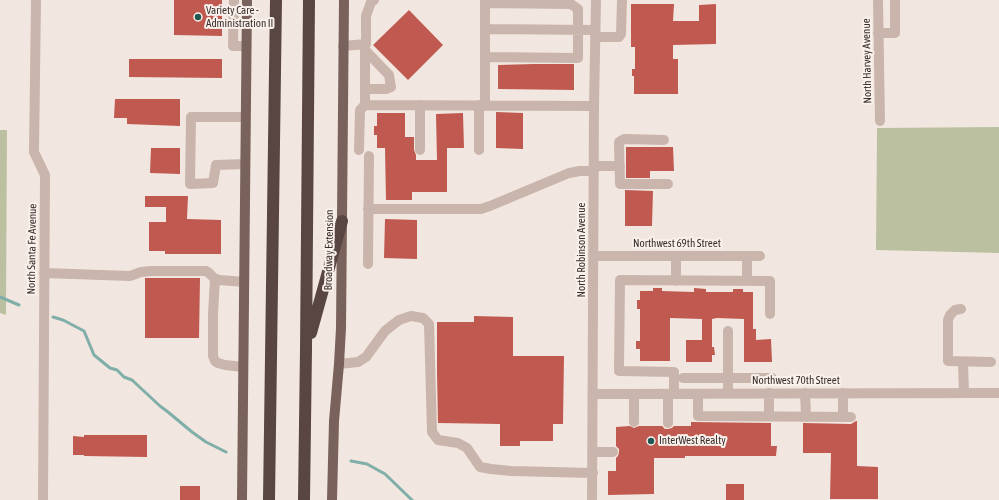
<!DOCTYPE html>
<style>
body{margin:0}
canvas{display:block;background:#f2e7e0}
</style>
<canvas width="999" height="500"></canvas>
<script>
const ctx = document.querySelector('canvas').getContext('2d');
ctx.lineJoin = 'round';
function fillPath(path, color) { ctx.fillStyle = color; ctx.fill(path, 'evenodd'); }
const poly = rows => new Path2D(rows.map(r => 'M' + r).join(''));
function trace(path, color, width, dash) { ctx.strokeStyle = color; ctx.lineWidth = width; ctx.lineCap = dash ? 'butt' : 'round'; ctx.setLineDash(dash || []); ctx.stroke(path); }
function label(font, color, halo, rows, align = 'center') {
  ctx.font = font + ' "Asap Condensed",sans-serif'; ctx.lineWidth = 4; ctx.setLineDash([]); ctx.textBaseline = 'middle'; ctx.strokeStyle = halo; ctx.fillStyle = color; for (const [text, x, y, turn = 0] of rows) {
    ctx.save(); ctx.translate(x, y); ctx.rotate((+turn || 0) * Math.PI / 180); ctx.textAlign = isNaN(turn) ? turn : align; if (halo) ctx.strokeText(text, 0, 0); ctx.fillText(text, 0, 0); ctx.restore();
  }
}
const green = poly([
 [999,127,999,253,876,250,877,128],
 [0,130,7,130,6,315,0,313]
]);
const stream = poly([
 [0,297,19,305],
 [53,317,63,320,84,331,94,355,110,368,117,370,124,377,132,380,160,406,168,412,192,432,206,442,226,452],
 [351,461,367,464,385,474,412,500]
]);
const building = poly([
 [174,0,222,0,222,36,174,35],
 [631,4,674,4,673,21,699,21,699,5,716,4,716,44,673,45,673,59,678,59,678,94,634,94,634,76,632,76,632,69,635,69,635,47,631,47],
 [409,10,443,45,408,80,373,45],
 [129,59,222,59,222,78,129,77],
 [534,64,574,64,574,90,498,89,498,65],
 [115,99,180,99,180,126,127,124,127,118,114,118],
 [496,112,523,113,523,149,496,148],
 [377,113,405,113,405,137,414,137,414,150,416,155,416,160,437,160,436,114,463,113,464,148,447,148,447,192,412,192,412,200,386,200,385,148,377,148,377,135,374,135,374,126,377,126],
 [626,147,673,147,674,171,650,171,650,178,626,178],
 [151,148,180,148,180,174,150,173],
 [625,190,653,191,652,226,625,226],
 [145,196,188,196,187,219,221,220,221,254,165,254,165,251,149,251,149,222,166,222,166,207,145,207],
 [385,219,417,220,417,259,384,258],
 [145,278,200,278,199,338,145,338],
 [653,288,662,288,662,291,694,292,694,288,706,289,706,292,733,292,733,289,743,289,743,292,753,292,753,329,756,329,756,340,771,339,772,362,744,362,744,319,717,318,712,319,712,347,714,347,715,355,712,355,712,362,686,362,686,340,702,340,702,319,670,318,670,361,640,361,640,349,636,349,636,341,640,341,640,309,637,309,637,300,640,300,640,291,653,291],
 [474,316,513,317,513,356,564,356,563,424,553,424,553,441,520,441,520,446,500,446,500,424,438,423,437,372,437,322,474,322],
 [856,421,857,421,857,466,878,467,878,499,830,499,831,453,803,453,803,423,851,424],
 [691,422,771,423,771,446,777,446,776,456,685,456,685,458,654,458,654,494,608,495,608,471,616,471,616,458,618,456,619,452,619,449,616,446,616,427,630,426,634,428,639,426,662,426,665,429,668,429,672,428,674,426,691,426],
 [84,435,147,435,147,457,84,456,84,455,73,455,73,436,84,437],
 [726,484,744,484,744,500,726,500],
 [180,486,200,486,200,500,180,500]
]);
const minor = poly([
 [36,0,34,152,45,175,43,500],
 [234,0,233,46,246,46],
 [485,0,485,106],
 [878,0,880,121],
 [485,3,571,4,578,9,578,58,485,57],
 [485,29,595,30],
 [878,33,895,33,895,0],
 [595,37,619,37,621,34,622,0],
 [343,46,366,44,366,16,371,2,374,0],
 [365,105,365,50,389,75,391,87,386,89,365,89],
 [420,105,420,150],
 [664,140,624,139,619,142,620,184,668,184],
 [359,150,360,110,365,105,594,106],
 [479,150,479,105],
 [245,164,216,165,213,183,190,184,191,117,245,117],
 [594,166,620,166],
 [368,209,481,209,490,206,569,173,580,171,594,171],
 [594,256,760,256],
 [368,264,369,156],
 [44,273,130,276,141,272,152,271,206,271,209,273,215,279,220,280,244,282],
 [215,279,213,314,213,356,215,361,218,363,225,365,243,367],
 [676,281,676,256],
 [747,281,747,256],
 [961,309,955,310,950,315,948,320,948,361,991,362],
 [728,331,728,393],
 [963,362,964,393],
 [339,364,358,362,366,357,385,331,399,320,411,316,423,318,429,324,432,432,438,440,458,443,467,448,480,467,491,469,511,471,593,473],
 [683,378,772,378],
 [769,393,769,416],
 [805,393,806,416],
 [843,393,843,417],
 [593,394,999,393],
 [634,394,634,422],
 [668,394,668,423],
 [674,394,674,372,619,371,620,280,770,281,770,314],
 [698,394,698,416,851,417],
 [593,452,613,452],
 [592,500,594,106,596,0]
]);
const major = poly([
 [242,500,247,0],
 [332,500,334,421,339,364,341,328,344,0]
]);
const highway = poly([
 [311,333,342,221],
 [269,500,276,0],
 [304,500,306,349,309,0]
]);
const markers = [
 [198,17,4,"#225853"],
 [651,441,4,"#225853"]
];
const poiNames = [
 ["Variety Care -",206,11],
 ["Administration II",206,24],
 ["InterWest Realty",659,441]
];
const streetNames = [
 ["North Harvey Avenue",867,61,-91],
 ["Northwest 69th Street",677,244],
 ["North Santa Fe Avenue",32,249,-89],
 ["Broadway Extension",329,250,-89],
 ["North Robinson Avenue",582,250,-90],
 ["Northwest 70th Street",796,381]
];
fillPath(green, '#bbc1a0');
trace(stream, '#80aea9', 3);
fillPath(building, '#c0594f');
trace(minor, '#cab5ac', 10);
trace(major, '#79625c', 10);
trace(highway, '#594642', 12);
for (const [x, y, r, color] of markers) { const dot = new Path2D(); dot.arc(x, y, r, 0, 2 * Math.PI); ctx.fillStyle = color; ctx.fill(dot); trace(dot, '#faf1ec', 1.5); }
label('11px', '#382d2a', '#faf1ec', poiNames, 'left');
label('11px', '#382d2a', '#faf1ec', streetNames);
</script>
